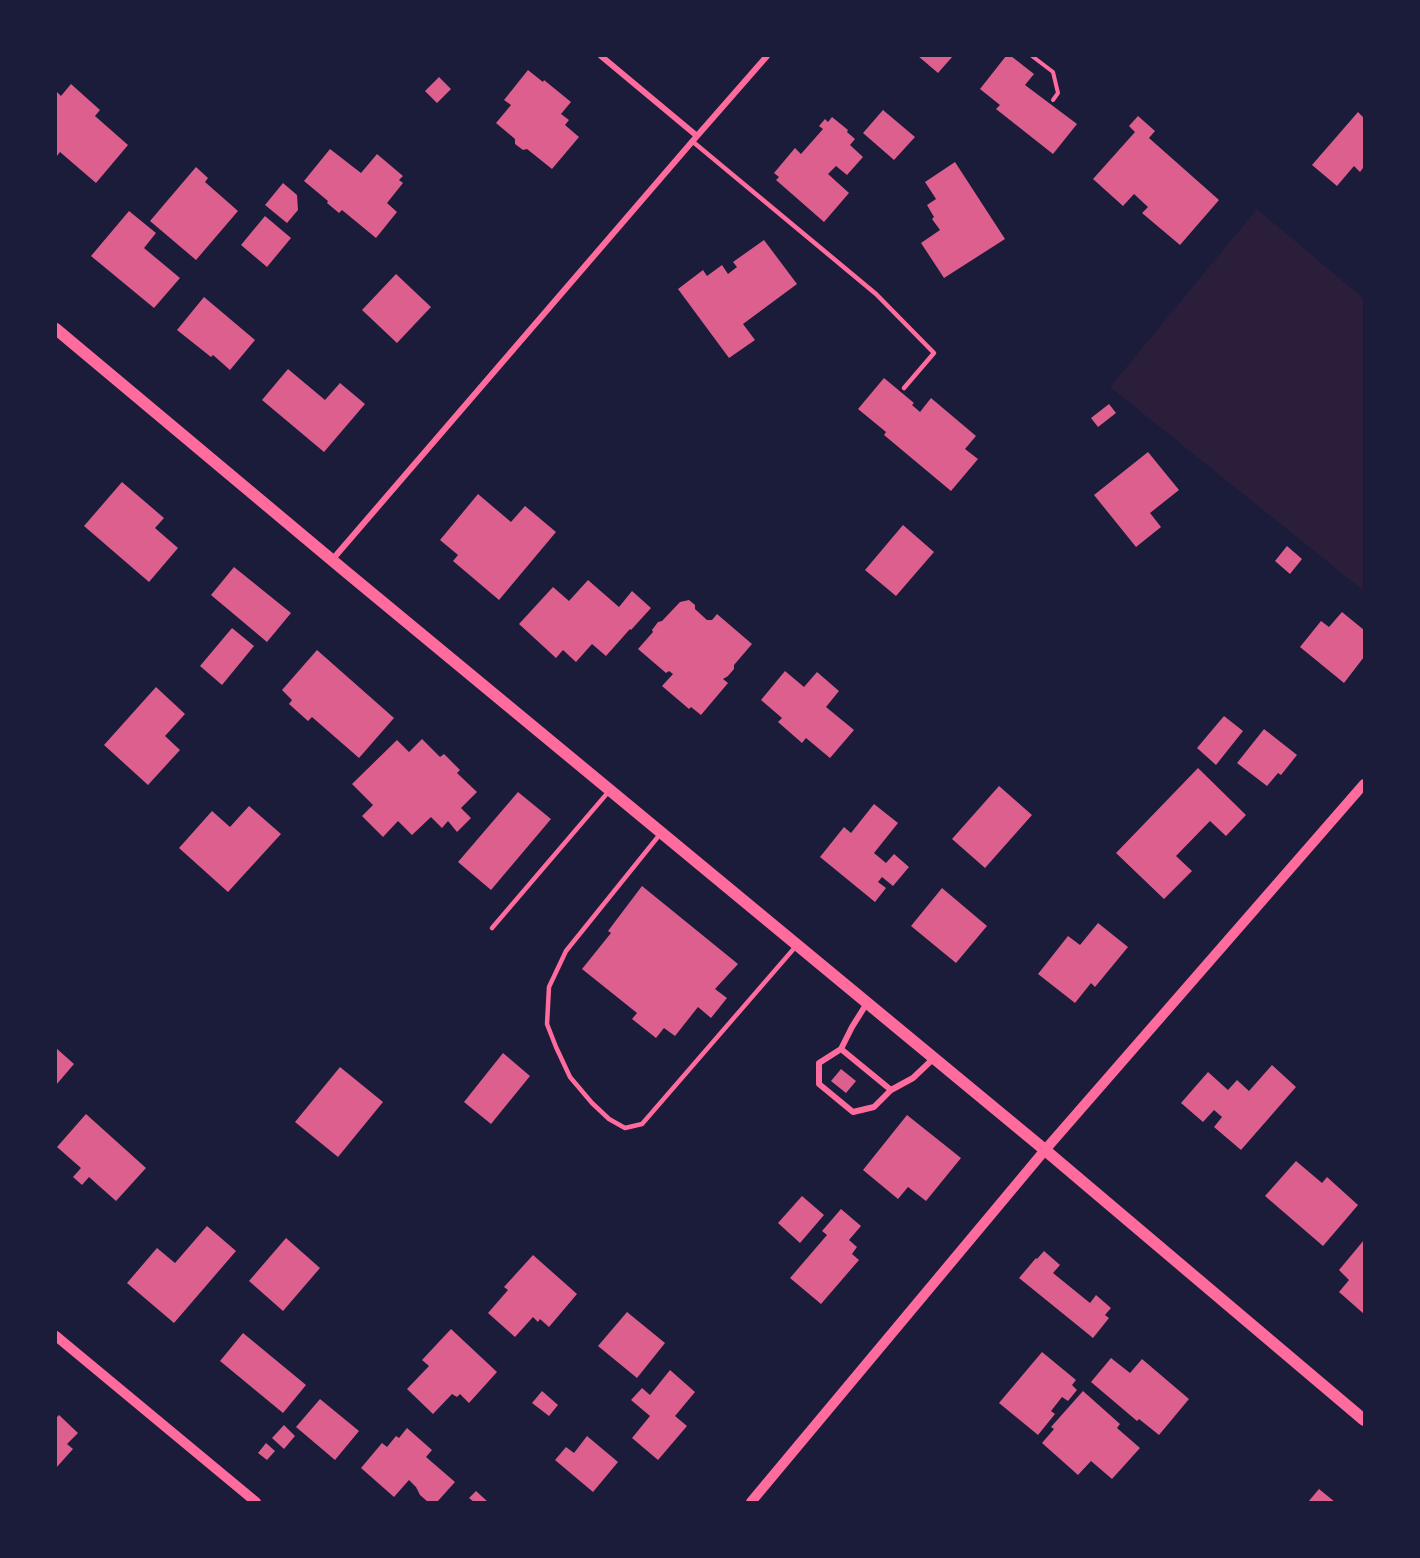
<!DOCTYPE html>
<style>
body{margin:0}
#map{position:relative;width:1420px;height:1558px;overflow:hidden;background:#1b1b3a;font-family:"Libre Baskerville",serif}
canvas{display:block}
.frame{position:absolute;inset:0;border:57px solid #1b1b3a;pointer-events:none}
</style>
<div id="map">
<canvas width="1420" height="1558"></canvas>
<div class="frame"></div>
</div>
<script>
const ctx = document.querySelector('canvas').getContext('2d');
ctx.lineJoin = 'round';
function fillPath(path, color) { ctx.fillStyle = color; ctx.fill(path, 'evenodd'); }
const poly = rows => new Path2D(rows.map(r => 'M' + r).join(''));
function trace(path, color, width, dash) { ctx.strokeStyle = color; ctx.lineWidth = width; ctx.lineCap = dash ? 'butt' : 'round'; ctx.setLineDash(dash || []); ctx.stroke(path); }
const green = poly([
 [1257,209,1364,299,1364,591,1110,387]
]);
const building = poly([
 [918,56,953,56,938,73],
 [1006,56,1011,56,1034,74,1025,85,1077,124,1053,154,996,109,1000,105,980,89],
 [528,70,543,82,544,80,571,102,561,114,569,120,565,125,579,137,552,169,527,149,523,150,515,144,515,139,496,123,511,105,504,100],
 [439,77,451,89,437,103,425,91],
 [71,84,100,110,95,116,128,145,96,183,60,152,57,156,56,155,56,91,61,96],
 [883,110,915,137,894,160,863,133],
 [1358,112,1364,118,1364,169,1363,168,1360,172,1354,166,1337,186,1312,165],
 [1138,116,1155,131,1149,138,1219,200,1180,245,1142,213,1148,207,1134,194,1123,206,1093,179,1135,132,1129,126],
 [832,117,848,130,847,132,855,139,850,145,863,157,847,175,836,166,828,174,849,193,824,222,776,180,779,177,774,173,795,148,801,154,823,129,819,126,825,119,828,122],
 [330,149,361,173,377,154,403,176,399,180,403,183,387,203,397,212,376,238,342,210,339,213,327,203,328,201,304,181],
 [955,162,1005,239,944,278,921,243,940,230,932,219,934,217,927,205,936,199,925,182],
 [196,167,208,178,205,182,238,211,196,260,150,221],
 [283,183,297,195,298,210,287,223,265,205],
 [129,211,156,233,144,248,180,278,154,308,91,256],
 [265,216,291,238,267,267,241,245],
 [764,240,797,284,743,324,755,340,729,358,678,289,703,270,707,276,722,265,728,274,737,267,733,262],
 [396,274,431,307,397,343,362,310],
 [204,297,255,340,230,370,213,355,211,357,177,330],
 [288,369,325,400,340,383,365,404,324,452,262,400],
 [884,378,914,403,912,405,920,412,931,398,976,436,965,449,978,459,951,491,884,435,886,432,858,409],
 [1109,404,1116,413,1098,427,1091,418],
 [1148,452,1179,490,1150,513,1161,527,1136,547,1094,495],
 [122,482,164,518,155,528,178,548,149,582,84,526],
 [478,494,511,522,525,506,556,532,499,600,453,561,458,555,440,540],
 [903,525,934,552,896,596,865,570],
 [1287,546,1302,559,1290,574,1275,561],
 [234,567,291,613,267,642,211,595],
 [588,580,619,607,632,591,651,608,631,630,630,629,606,656,592,644,576,662,563,650,556,658,519,624,553,587,569,601],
 [689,600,695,605,695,609,707,620,712,620,717,614,752,644,734,665,734,669,728,676,723,679,728,683,701,715,691,707,689,709,662,686,673,674,669,671,666,673,638,649,653,632,652,630,658,622,662,621,680,602],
 [1342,612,1364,630,1364,657,1344,683,1300,647,1321,621,1329,627],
 [232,628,254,646,222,685,200,666],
 [317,650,394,718,359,758,312,717,308,721,289,704,292,700,282,690],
 [785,671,804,687,817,672,839,691,826,707,854,730,830,758,806,738,802,743,778,722,782,718,761,700],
 [156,687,185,714,165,736,180,750,148,785,104,745],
 [1224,716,1243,731,1216,765,1197,748],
 [1264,729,1297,755,1281,775,1278,773,1267,786,1237,763],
 [422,739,440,757,444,754,460,770,457,773,477,792,461,808,471,818,457,832,448,821,442,828,431,817,412,835,398,821,383,837,362,816,373,805,352,784,397,740,409,752],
 [1198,768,1246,815,1226,836,1210,821,1176,856,1192,871,1164,899,1116,853],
 [999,786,1032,815,985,868,952,839],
 [518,792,551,819,491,890,458,862],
 [874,804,898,823,874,853,886,863,894,854,909,867,893,886,882,877,878,882,886,888,875,902,820,857,844,827,851,833],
 [249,806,281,834,228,892,179,848,212,811,230,827],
 [642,886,738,964,715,989,727,998,711,1018,698,1007,675,1036,664,1028,656,1038,632,1019,637,1013,582,969,611,933,608,931],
 [942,888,987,926,956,963,911,926],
 [1098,923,1128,947,1095,987,1091,983,1075,1003,1038,974,1068,936,1080,945],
 [56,1048,74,1064,56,1085],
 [503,1053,530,1076,491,1124,464,1102],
 [1272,1065,1296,1087,1241,1150,1214,1127,1222,1117,1214,1110,1203,1122,1181,1103,1208,1072,1228,1090,1237,1080,1249,1091],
 [340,1067,383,1102,338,1157,295,1122],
 [841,1069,856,1081,846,1093,831,1081],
 [86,1114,146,1168,116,1201,89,1177,82,1185,73,1177,81,1168,57,1147],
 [907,1115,961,1158,926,1201,908,1187,898,1199,863,1170],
 [1296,1161,1322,1183,1327,1177,1358,1205,1323,1246,1265,1196],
 [802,1196,824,1215,800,1243,778,1223],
 [841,1209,861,1226,849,1240,857,1247,852,1254,859,1260,821,1304,790,1278,827,1235,822,1231],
 [207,1226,236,1251,174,1323,127,1283,157,1248,175,1263],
 [286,1238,320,1268,283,1311,249,1281],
 [1364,1240,1364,1314,1339,1292,1349,1280,1339,1270],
 [1044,1251,1060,1265,1053,1273,1090,1303,1096,1295,1111,1308,1105,1315,1109,1318,1093,1338,1019,1278,1036,1258,1037,1259],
 [533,1255,577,1294,549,1327,540,1319,538,1322,533,1317,515,1337,488,1313,508,1290,504,1287],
 [627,1312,665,1343,637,1378,598,1346],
 [451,1329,497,1372,469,1403,460,1394,457,1397,452,1394,433,1414,407,1389,429,1366,422,1360],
 [243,1333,306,1385,283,1413,220,1361],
 [1042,1352,1076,1380,1072,1385,1077,1390,1068,1401,1062,1397,1051,1411,1055,1414,1038,1435,999,1403],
 [1111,1358,1130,1373,1142,1359,1189,1399,1159,1435,1139,1419,1137,1421,1091,1382],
 [670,1370,695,1392,675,1416,687,1426,658,1460,632,1438,650,1416,631,1400,642,1388,650,1395],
 [542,1391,558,1405,549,1416,532,1403],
 [1083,1391,1120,1424,1117,1428,1140,1448,1112,1479,1091,1461,1078,1475,1042,1443,1054,1429,1051,1427],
 [320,1399,359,1431,335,1460,296,1427],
 [59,1415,78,1433,67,1444,73,1449,56,1468,56,1418],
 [284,1425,295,1436,284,1449,272,1438],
 [407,1428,432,1450,426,1457,455,1482,437,1502,428,1502,420,1495,416,1487,409,1480,394,1497,361,1468,382,1443,387,1447,396,1436,399,1438],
 [587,1436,618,1462,593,1492,555,1460,566,1447,574,1453],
 [266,1443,275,1451,267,1460,258,1453],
 [1319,1489,1335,1502,1308,1502],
 [476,1491,488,1502,474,1502,469,1498]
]);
const path = poly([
 [1032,56,1053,72,1058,93,1053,100]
]);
const service = poly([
 [692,141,876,294,934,353,904,388],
 [661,833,566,951,549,987,547,1024,556,1047,570,1077,592,1103,609,1119,625,1128,642,1124,797,945],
 [492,928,610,790]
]);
const minor = poly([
 [601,56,697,136],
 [332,560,697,136,767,56],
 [867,1003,852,1027,841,1049,819,1063,819,1084,853,1112,874,1107,891,1090,913,1078,934,1058],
 [841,1049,891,1090]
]);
const tertiary = poly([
 [56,1336,256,1502],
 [751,1502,1045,1150,1364,784]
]);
const secondary = poly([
 [56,329,345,571,1045,1150,1364,1420]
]);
fillPath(green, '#2a1e3b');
fillPath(building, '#dd5f8e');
trace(path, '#ff6b9d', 4);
trace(service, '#ff6b9d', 4.5);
trace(minor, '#ff6b9d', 6);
trace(tertiary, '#ff6b9d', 10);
trace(secondary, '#ff6b9d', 12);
</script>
